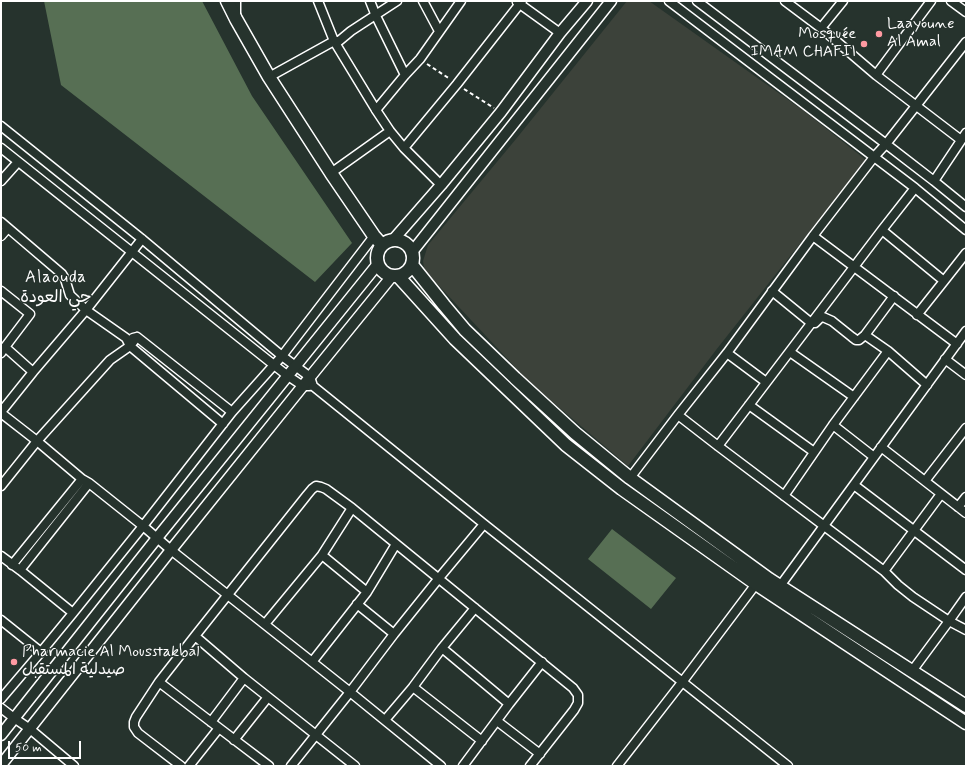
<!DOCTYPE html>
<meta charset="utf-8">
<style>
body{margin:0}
#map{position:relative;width:967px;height:767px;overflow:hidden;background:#26332d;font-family:Mynerve,sans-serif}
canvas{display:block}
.frame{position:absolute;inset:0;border:2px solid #fff;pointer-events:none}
.scale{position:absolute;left:8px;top:741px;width:73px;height:18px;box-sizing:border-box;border:2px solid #fff;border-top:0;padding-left:5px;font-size:12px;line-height:14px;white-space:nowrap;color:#fff;-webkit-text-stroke:3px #26332d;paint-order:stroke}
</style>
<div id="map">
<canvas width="967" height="767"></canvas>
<div class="frame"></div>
<div class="scale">50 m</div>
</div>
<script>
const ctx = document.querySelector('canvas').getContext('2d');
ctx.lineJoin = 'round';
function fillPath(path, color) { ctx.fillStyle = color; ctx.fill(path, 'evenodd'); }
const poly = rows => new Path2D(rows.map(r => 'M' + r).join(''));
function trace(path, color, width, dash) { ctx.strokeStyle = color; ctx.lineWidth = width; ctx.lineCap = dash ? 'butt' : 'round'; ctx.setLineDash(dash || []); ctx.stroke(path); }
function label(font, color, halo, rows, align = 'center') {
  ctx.font = font + ' Mynerve,"Playpen Sans Arabic",sans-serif'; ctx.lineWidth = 3; ctx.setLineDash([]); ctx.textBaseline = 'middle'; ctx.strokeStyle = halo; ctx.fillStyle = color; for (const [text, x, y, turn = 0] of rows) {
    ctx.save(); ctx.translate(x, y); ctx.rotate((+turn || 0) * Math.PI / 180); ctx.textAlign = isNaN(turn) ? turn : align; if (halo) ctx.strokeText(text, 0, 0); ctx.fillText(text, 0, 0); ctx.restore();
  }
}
const built = poly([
 [627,1,649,1,804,111,866,160,716,350,628,466,529,382,427,273,424,268,423,261,428,245,516,139]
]);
const green = poly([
 [44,1,202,1,252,96,352,243,315,282,61,85],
 [612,529,676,578,651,609,588,559]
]);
const path = poly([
 [427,64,450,79],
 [464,89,494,108]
]);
const minor = poly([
 [318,1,334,41,376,110,390,131,404,148,441,185],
 [370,1,376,16,405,75],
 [423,1,439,31],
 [669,1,915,188,966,230],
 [697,1,886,144,934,181,966,207],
 [785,1,821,28,876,75,961,140],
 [951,1,966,12],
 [517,2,560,33],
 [236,16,236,1],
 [821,28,843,1],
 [876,75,931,1],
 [269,77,334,41,339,41,351,31,397,1],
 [376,110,405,75,420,59,461,1],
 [1,126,142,239,282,356,310,377,313,386,484,524,788,766],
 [1,148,274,365,288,376,303,386,309,386],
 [404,148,457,84,522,1],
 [331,173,390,131],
 [1,181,18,162],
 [934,181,966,133],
 [1,222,62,274,65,279,70,295,86,310,126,338,130,346,223,424],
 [882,230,944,281],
 [1,236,8,228],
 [813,236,957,344],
 [1,291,30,314,5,347],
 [772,291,810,322,815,323,820,318,823,317,832,321,852,337,856,340,859,340,865,335,894,296],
 [917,315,944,281,966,253],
 [865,335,888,351,927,385],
 [133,338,137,337,232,412],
 [790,352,854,397],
 [1,353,5,347,33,372],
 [727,353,766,382],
 [945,359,966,375],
 [749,405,814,452],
 [1,412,33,372,86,310,142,239],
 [1,413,37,441,82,479,89,483,143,526,171,550,350,692,441,766],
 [678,415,718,446,884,571,898,585,913,597,949,621,966,630],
 [833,425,874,457],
 [718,446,882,230,915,188],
 [881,447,966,513],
 [630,478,678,415,727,353,813,236,874,157,886,144,966,42],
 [925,481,966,428],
 [854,485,966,570],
 [1,486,37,441,110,360,130,346,137,337],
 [784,496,833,425,888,351],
 [958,507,966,497],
 [322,555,367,592],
 [1,556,20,570,73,613],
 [12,565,82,479],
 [20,570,89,483],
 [884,571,941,494],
 [780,586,966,331],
 [357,604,394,634],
 [1,620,41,652],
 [265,624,322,555,352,508],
 [195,636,244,678,355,766],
 [442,648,509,704],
 [312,662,367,592,396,544],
 [912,671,949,621,966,597],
 [159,682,219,728,269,766],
 [413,687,482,741],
 [1,699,41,652,73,613,143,526,232,412,282,356,374,236],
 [1,708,14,718,30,729,74,766],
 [385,720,413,687,442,648,475,608],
 [497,721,540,754],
 [211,722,244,678],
 [234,740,268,697],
 [181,766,138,733,134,727,134,722,136,717,159,682,195,636,307,495,312,489,316,486,321,487,326,489,352,508,573,688,578,695,578,703,574,710,530,766],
 [189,766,219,728],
 [291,766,350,692,394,634,439,578,484,524],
 [463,766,509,704,542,662],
 [617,766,683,681,756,584]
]);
const tertiary = poly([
 [393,240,441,185,501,112,560,33,587,1],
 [412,252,611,1],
 [1,735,157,538,377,265],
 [1,765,171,550,310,377,392,276]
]);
const secondary = poly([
 [227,1,236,19,269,77,331,173,374,236,382,245],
 '377 258a18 18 0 1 1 36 0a18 18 0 1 1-36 0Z',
 [412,265,444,305,465,330,515,378,575,433,630,478,769,579,966,706],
 [398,276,455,339,566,445,622,489,756,584,966,723]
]);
const markers = [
 [879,34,4,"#ff9aa2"],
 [864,44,4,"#ff9aa2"],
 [14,662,4,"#ff9aa2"]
];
const poiNames = [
 ["Laayoune",887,25],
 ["Al Amal",887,43],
 ["Mosquée",856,35,"right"],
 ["IMAM CHAFII",856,53,"right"],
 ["Pharmacie Al Mousstakbal",22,653],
 ["صيدلية المستقبل",22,671]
];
const neighbourhoodNames = [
 ["Alaouda",56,278],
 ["حي العودة",56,298]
];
fillPath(built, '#3c423a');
fillPath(green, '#576f54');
trace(minor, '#fff', 11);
trace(tertiary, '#fff', 13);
trace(secondary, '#fff', 15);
trace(path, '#fff', 2, [4, 3]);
trace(minor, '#26332d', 8);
trace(tertiary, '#26332d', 10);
trace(secondary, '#26332d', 12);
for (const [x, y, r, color] of markers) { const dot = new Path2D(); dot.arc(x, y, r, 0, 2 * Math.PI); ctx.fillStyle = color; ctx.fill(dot); trace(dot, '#26332d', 1.5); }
label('16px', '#fff', '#26332d', poiNames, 'left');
ctx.letterSpacing = '1px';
label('17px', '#fff', '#26332d', neighbourhoodNames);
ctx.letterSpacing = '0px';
</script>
